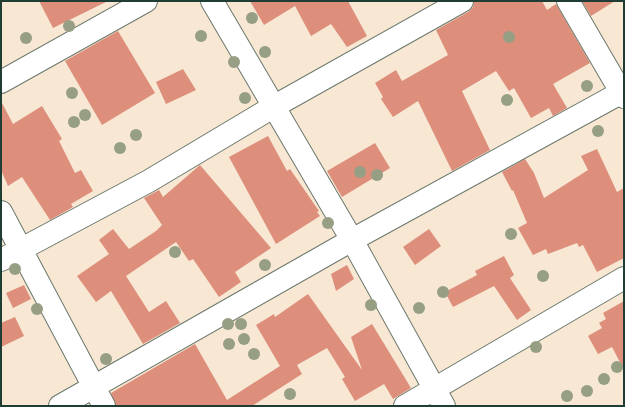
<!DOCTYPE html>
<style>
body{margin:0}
#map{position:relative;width:625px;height:407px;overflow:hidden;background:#f7e7d3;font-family:"Playpen Sans",sans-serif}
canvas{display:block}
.frame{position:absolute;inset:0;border:2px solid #1f3d34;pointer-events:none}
</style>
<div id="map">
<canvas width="625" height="407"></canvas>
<div class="frame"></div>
</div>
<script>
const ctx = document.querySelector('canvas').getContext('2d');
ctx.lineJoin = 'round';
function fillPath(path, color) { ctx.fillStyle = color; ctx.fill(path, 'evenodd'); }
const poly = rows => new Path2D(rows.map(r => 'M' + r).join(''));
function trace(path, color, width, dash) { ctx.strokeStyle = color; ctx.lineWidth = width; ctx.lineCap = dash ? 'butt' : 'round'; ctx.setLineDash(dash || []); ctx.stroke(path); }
const building = poly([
 [39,1,108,1,53,28],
 [250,1,348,1,367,36,347,47,331,24,311,36,295,6,264,25],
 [474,1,542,1,547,10,556,4,590,63,553,84,567,108,553,116,549,108,531,118,514,88,509,91,496,71,462,91,490,150,452,171,418,101,393,117,381,99,383,97,375,83,396,70,402,81,448,55,436,30,468,12,473,7],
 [582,1,615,1,591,16],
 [118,31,155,93,102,125,65,61],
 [183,69,196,90,166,104,156,82],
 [1,101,13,124,42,106,62,139,59,141,75,173,81,170,93,191,71,204,73,207,50,220,22,177,8,186,1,170],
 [268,136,287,171,290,169,319,211,317,212,320,216,276,244,229,157],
 [375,143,390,168,342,197,327,171],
 [597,149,617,192,624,188,624,258,597,272,583,245,579,247,577,243,548,254,546,249,533,255,518,228,527,223,513,190,512,191,502,172,525,159,534,173,544,198,588,170,581,156],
 [200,165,271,248,235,272,241,282,219,297,193,259,189,261,176,242,126,276,149,312,166,301,180,323,143,344,111,291,96,302,77,276,109,254,99,240,113,229,129,249,156,231,162,225,144,198,159,190,163,197],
 [429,229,441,246,415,265,403,247],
 [504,256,514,275,510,278,531,310,517,320,494,286,453,307,445,292,477,275,475,271],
 [347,265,354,279,336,291,331,274],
 [24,285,31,299,13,308,6,293],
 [308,294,362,370,351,337,372,324,411,388,393,399,384,384,355,401,342,379,345,377,327,348,297,365,302,374,252,406,116,406,111,393,195,344,227,400,280,366,256,325,274,314,275,317],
 [624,301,624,370,612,347,598,354,588,336,602,328,599,323,606,319,603,313],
 [15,317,24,336,1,347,1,323]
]);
const minor = poly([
 [212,1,352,240,444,406],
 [568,1,624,97],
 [1,82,146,1],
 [1,212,104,406],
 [1,260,149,181,273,107,462,1],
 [60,406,352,240,624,91],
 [405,406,624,278]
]);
const trees = [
 [252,18],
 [69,26],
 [201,36],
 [509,37],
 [26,38],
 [265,52],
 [234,62],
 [587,86],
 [72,93],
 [245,98],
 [507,100],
 [85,115],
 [74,122],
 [598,131],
 [136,135],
 [120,148],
 [360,172],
 [377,175],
 [328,223],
 [511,234],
 [175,252],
 [265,265],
 [15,269],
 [543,276],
 [443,292],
 [371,305],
 [419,308],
 [37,309],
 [228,324],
 [241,324],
 [244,339],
 [229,344],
 [536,347],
 [254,354],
 [106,359],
 [617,367],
 [604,379],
 [587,391],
 [290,394],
 [567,396]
];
fillPath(building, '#dd8f7c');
trace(minor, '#6b786c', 24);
trace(minor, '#fff', 22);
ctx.fillStyle = '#969e84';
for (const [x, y] of trees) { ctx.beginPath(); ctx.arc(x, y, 6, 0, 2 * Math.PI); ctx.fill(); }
</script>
